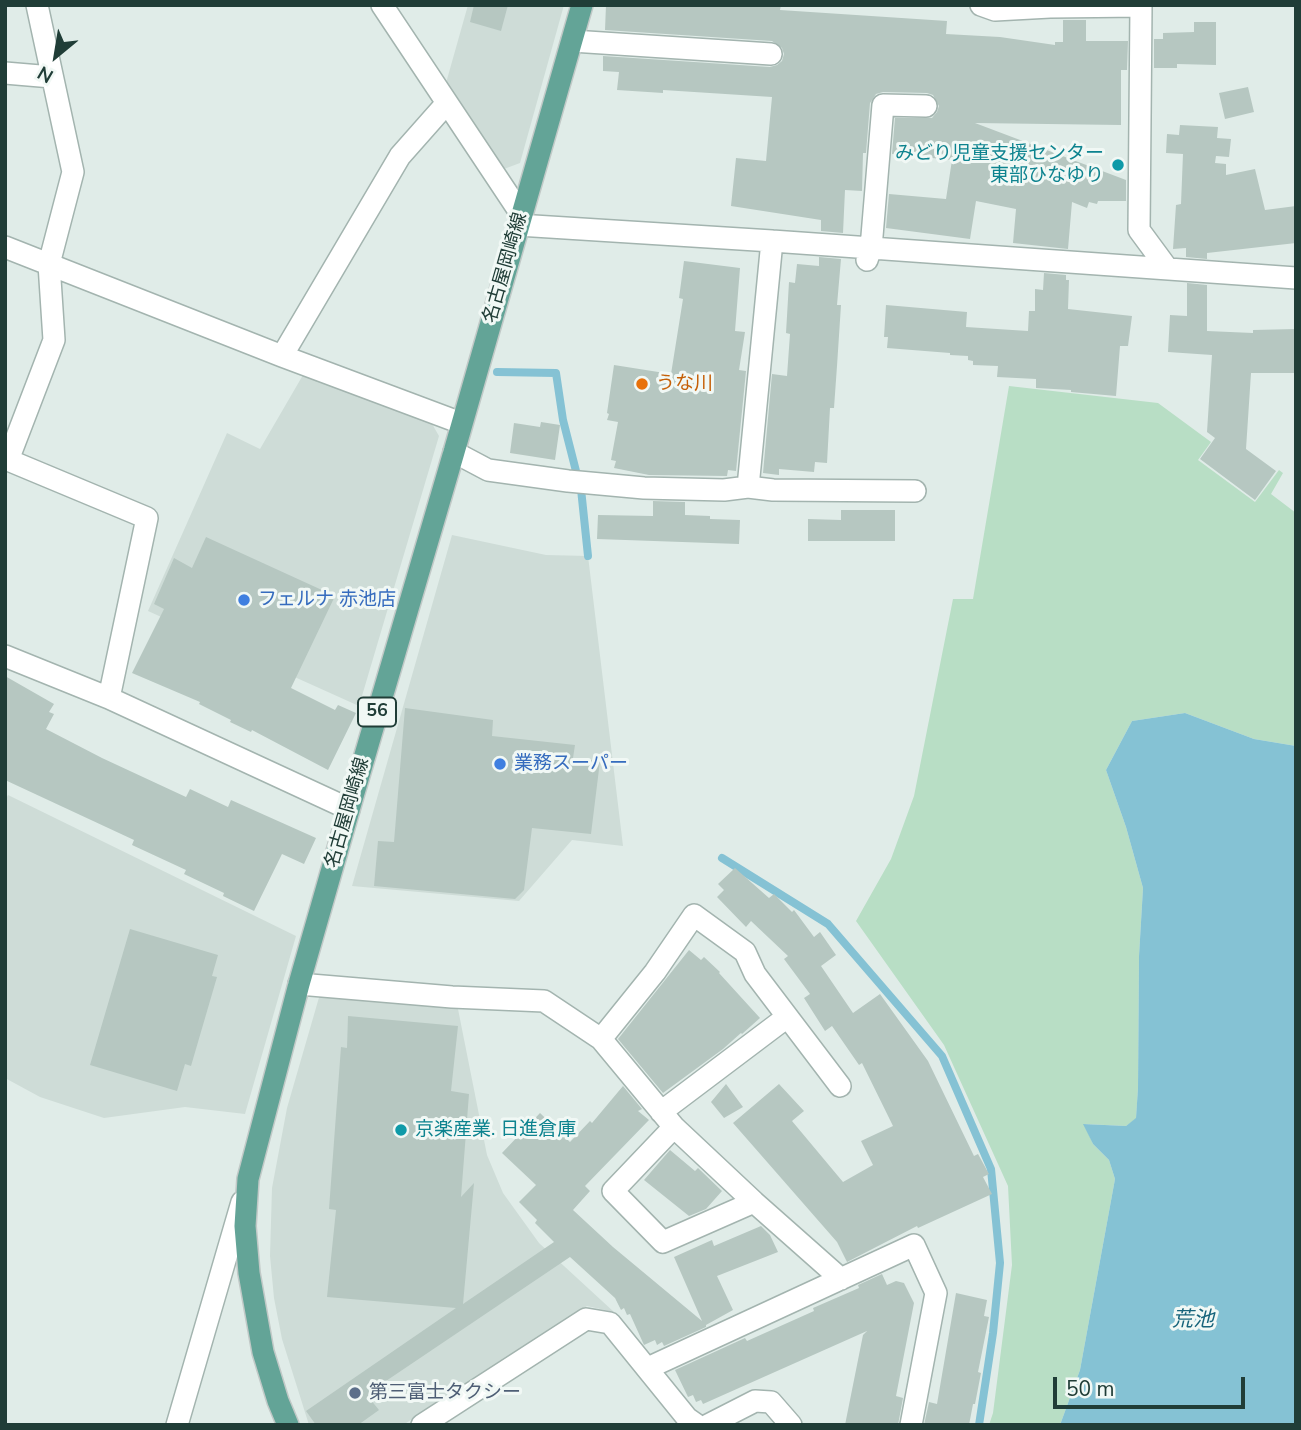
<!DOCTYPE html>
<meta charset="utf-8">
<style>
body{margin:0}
#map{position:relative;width:1301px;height:1430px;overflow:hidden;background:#e0ece8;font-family:"Nunito Sans",sans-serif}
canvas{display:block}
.frame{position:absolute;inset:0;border:7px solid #203d37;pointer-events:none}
.north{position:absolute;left:21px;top:21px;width:70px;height:70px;-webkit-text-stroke:5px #f1f8f5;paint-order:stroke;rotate:210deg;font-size:19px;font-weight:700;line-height:28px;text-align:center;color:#203d37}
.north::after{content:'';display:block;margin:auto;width:24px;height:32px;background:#203d37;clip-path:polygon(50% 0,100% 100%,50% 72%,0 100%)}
.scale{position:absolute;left:1053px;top:1377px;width:192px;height:32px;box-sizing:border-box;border:4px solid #203d37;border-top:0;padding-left:9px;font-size:21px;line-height:24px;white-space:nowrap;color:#203d37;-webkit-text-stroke:5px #f1f8f5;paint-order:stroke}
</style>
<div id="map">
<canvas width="1301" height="1430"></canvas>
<div class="frame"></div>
<div class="north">N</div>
<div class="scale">50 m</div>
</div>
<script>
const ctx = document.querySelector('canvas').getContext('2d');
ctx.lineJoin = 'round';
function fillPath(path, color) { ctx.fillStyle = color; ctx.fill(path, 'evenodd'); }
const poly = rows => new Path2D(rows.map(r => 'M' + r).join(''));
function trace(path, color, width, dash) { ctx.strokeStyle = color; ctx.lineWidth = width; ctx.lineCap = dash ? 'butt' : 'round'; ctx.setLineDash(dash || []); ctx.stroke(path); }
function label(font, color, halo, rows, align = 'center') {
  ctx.font = font + ' "Nunito Sans","Noto Sans JP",sans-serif'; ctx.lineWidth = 6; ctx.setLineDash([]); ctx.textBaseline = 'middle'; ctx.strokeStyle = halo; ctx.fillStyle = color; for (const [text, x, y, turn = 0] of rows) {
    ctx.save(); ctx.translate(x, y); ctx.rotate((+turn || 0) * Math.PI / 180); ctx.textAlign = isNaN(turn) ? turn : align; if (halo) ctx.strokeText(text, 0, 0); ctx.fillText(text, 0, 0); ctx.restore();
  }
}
const built = poly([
 [468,5,564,5,520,163,504,169,446,83],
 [303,375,431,422,439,436,359,706,148,611,227,433,260,449],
 [452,535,546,555,588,556,623,846,572,840,519,901,352,886],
 [8,795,296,936,245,1114,185,1107,104,1118,40,1097,5,1078,5,801],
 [320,994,457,1004,487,1155,503,1193,539,1243,614,1312,587,1306,403,1425,309,1425,282,1339,274,1298,270,1256,272,1188,287,1108]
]);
const green = poly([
 [1009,386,1158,403,1211,442,1198,460,1255,502,1279,470,1283,473,1271,494,1296,513,1296,746,1254,739,1185,713,1132,721,1106,770,1126,827,1143,888,1139,956,1138,1088,1136,1119,1126,1126,1084,1124,1093,1144,1109,1160,1115,1179,1080,1370,1060,1425,989,1425,993,1413,1012,1265,1008,1186,944,1045,856,921,891,859,914,796,953,599,973,599]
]);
const water = poly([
 [1185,713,1254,739,1296,746,1296,1425,1060,1425,1080,1370,1115,1179,1109,1160,1093,1144,1083,1124,1126,1126,1136,1118,1138,1088,1139,956,1143,888,1126,827,1106,770,1132,721]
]);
const stream = poly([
 [497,372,556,373,563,420,577,475],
 [581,489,588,556],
 [722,858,828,924,942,1056,991,1169,1000,1263,993,1333,979,1425]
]);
const building = poly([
 [474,5,508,5,501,31,470,22],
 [606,5,781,5,780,10,947,21,946,34,1000,37,1055,45,1055,42,1063,42,1063,20,1086,20,1086,41,1128,41,1127,70,1121,70,1121,125,975,123,1126,180,1126,201,1098,201,1097,204,1089,202,1087,208,1072,202,1068,249,1013,243,1016,209,976,201,970,239,886,228,889,194,946,199,952,160,892,154,895,118,932,118,937,112,939,106,933,95,927,93,883,92,876,94,870,103,866,153,863,153,862,191,845,190,843,233,821,231,821,220,731,206,736,158,766,161,772,97,663,90,663,93,617,90,619,72,603,71,603,56,770,67,777,65,782,61,784,54,782,48,772,41,605,30],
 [1194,22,1216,22,1216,65,1177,64,1177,68,1154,68,1154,39,1163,39,1163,33,1194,32],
 [1248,87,1254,112,1225,119,1219,93],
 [1180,125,1218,127,1217,138,1231,139,1229,157,1216,156,1215,163,1226,164,1226,175,1255,169,1265,210,1296,206,1296,243,1207,253,1207,259,1186,257,1186,248,1173,249,1176,205,1181,204,1183,154,1166,153,1167,134,1179,135],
 [819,257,841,259,837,305,841,305,837,366,834,408,830,408,827,463,815,462,814,472,779,469,779,475,763,473,772,374,787,376,790,334,786,333,789,282,795,283,797,264,819,266],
 [684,261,740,268,735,331,745,332,739,370,746,371,736,471,728,470,727,476,649,475,614,468,616,461,611,460,618,422,607,420,609,414,607,413,614,365,671,374,683,299,679,298],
 [1044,273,1066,275,1066,280,1069,280,1068,309,1132,316,1128,346,1120,346,1116,396,1071,392,1071,390,1036,388,1036,379,997,377,998,366,973,365,973,361,968,360,968,356,950,355,950,353,887,348,888,337,884,337,886,305,967,312,966,327,1028,331,1029,311,1035,311,1035,289,1043,290],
 [1187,283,1207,285,1207,331,1253,333,1253,330,1296,329,1296,373,1251,373,1246,449,1276,471,1255,500,1200,459,1215,438,1207,432,1212,355,1168,352,1170,315,1187,316],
 [541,422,560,425,555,460,510,453,514,423,540,427],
 [653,501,685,502,685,515,710,516,710,519,740,520,739,544,597,539,598,515,653,516],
 [841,510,895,510,895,541,808,541,808,519,841,520],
 [206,537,335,596,291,688,335,710,338,705,356,713,328,770,252,730,251,732,230,722,231,720,199,704,200,702,132,673,164,609,154,604,174,558,192,568],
 [5,676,54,704,49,712,54,714,46,729,102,758,186,797,190,789,228,807,231,800,316,838,304,864,282,854,254,911,223,896,224,893,184,874,186,870,132,845,134,840,5,780],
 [405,708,493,720,492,736,575,745,573,758,600,761,591,834,532,828,524,890,515,899,374,886,378,841,394,842],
 [735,868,769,898,774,894,792,912,794,910,814,937,820,932,836,955,821,966,853,1013,880,994,928,1061,974,1156,978,1154,989,1174,983,1177,992,1194,918,1228,917,1226,847,1262,837,1242,733,1123,779,1084,804,1111,792,1121,843,1182,873,1165,861,1141,893,1126,862,1063,859,1065,832,1026,825,1031,804,998,810,994,784,959,788,956,751,921,746,927,717,897,724,890,718,884],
 [130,929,218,955,212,976,217,977,191,1066,185,1064,177,1091,90,1065],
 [689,950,701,960,704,957,720,972,719,973,760,1018,742,1034,741,1033,723,1049,663,1093,618,1039],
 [348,1016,458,1026,451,1091,469,1094,461,1197,474,1183,463,1304,554,1242,535,1223,537,1220,519,1202,536,1185,502,1153,540,1113,570,1142,590,1121,592,1123,623,1086,642,1109,638,1111,649,1120,585,1186,590,1191,573,1210,613,1247,702,1321,674,1257,712,1240,714,1246,761,1226,770,1235,778,1252,717,1276,733,1310,706,1325,706,1327,664,1346,662,1342,657,1345,655,1340,644,1345,630,1314,627,1315,624,1308,621,1310,615,1298,570,1257,383,1383,386,1387,370,1399,379,1410,358,1425,316,1425,306,1411,456,1308,327,1297,336,1210,329,1209,341,1047,347,1048],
 [726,1084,743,1107,724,1118,711,1102],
 [670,1150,695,1171,698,1168,722,1191,706,1209,689,1216,644,1180],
 [882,1274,887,1285,896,1281,904,1283,914,1303,896,1396,903,1398,898,1425,845,1425,863,1335,867,1331,703,1404,701,1400,696,1402,693,1395,688,1397,675,1370,745,1338,747,1341,814,1311,813,1308,859,1288,858,1285],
 [956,1293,987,1300,984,1316,989,1317,978,1372,981,1373,975,1404,973,1404,969,1425,924,1425,929,1402,937,1404]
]);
const minor = poly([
 [37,5,73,172,49,264,54,340,8,460,147,518,109,698],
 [382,5,521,214],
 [981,5,995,10,1050,7,1141,6,1139,230,1167,268],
 [572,41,771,54],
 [5,73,52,77],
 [518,225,772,241,1296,278],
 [5,247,282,356,461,423],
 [867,260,871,248,883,105,926,106],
 [282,356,400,156,446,104],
 [454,452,488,470,568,481,644,488,724,490,748,487,773,490,915,491],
 [748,487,772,241],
 [5,656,109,698,349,809],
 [299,984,452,997,544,1001,601,1039,674,1127,754,1202,841,1279],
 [601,1039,655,972,694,915,745,952,755,974,840,1086],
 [661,1112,787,1017],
 [674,1127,613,1191,663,1242,754,1202],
 [648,1368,914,1245,936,1293,911,1425],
 [177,1425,242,1202],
 [422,1425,586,1319,610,1323,687,1418,697,1425],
 [708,1425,755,1401,771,1402,791,1425]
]);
const major = poly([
 [288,1425,278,1401,263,1352,249,1273,245,1226,248,1179,299,984,353,796,454,452,582,5]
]);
const markers = [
 [1118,165,7,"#0f9aa8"],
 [642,384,7,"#e8710a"],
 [244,600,7,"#3f7fe0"],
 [500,764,7,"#3f7fe0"],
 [401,1130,7,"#0f9aa8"],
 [355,1393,7,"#5c6f8a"]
];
const shields = [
 [377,712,38]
];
const shieldNames = [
 ["56",377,712]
];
const cultureNames = [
 ["みどり児童支援センター",1104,154],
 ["東部ひなゆり",1104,176],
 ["京楽産業. 日進倉庫",415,1130,"left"]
];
const streetNames = [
 ["名古屋岡崎線",506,268,-74],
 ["名古屋岡崎線",348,813,-74]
];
const foodNames = [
 ["うな川",656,384]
];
const shopNames = [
 ["フェルナ 赤池店",258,600],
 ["業務スーパー",514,764]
];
const serviceNames = [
 ["第三富士タクシー",369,1393]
];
const waterNames = [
 ["荒池",1193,1321]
];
fillPath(built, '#cedcd7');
fillPath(green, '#b8dec5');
fillPath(water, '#85c2d4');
trace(stream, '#85c2d4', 8);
fillPath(building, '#b6c7c1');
trace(minor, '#a3b4af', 24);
trace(major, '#c1c9c7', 24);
trace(minor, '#fff', 21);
trace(major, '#63a497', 21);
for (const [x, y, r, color] of markers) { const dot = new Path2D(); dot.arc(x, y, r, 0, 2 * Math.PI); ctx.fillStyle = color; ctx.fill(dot); trace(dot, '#f1f8f5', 2.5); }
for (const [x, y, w] of shields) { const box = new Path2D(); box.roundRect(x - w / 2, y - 14.5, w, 29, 5); ctx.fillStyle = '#f1f8f5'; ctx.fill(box); trace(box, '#203d37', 2); }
label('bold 18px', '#203d37', null, shieldNames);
label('19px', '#0d838f', '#f1f8f5', cultureNames, 'right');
label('19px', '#203d37', '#f1f8f5', streetNames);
label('19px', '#c56008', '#f1f8f5', foodNames, 'left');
label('19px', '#366cbe', '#f1f8f5', shopNames, 'left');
label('19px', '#4e5e75', '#f1f8f5', serviceNames, 'left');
label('italic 21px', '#17647c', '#f1f8f5', waterNames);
</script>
